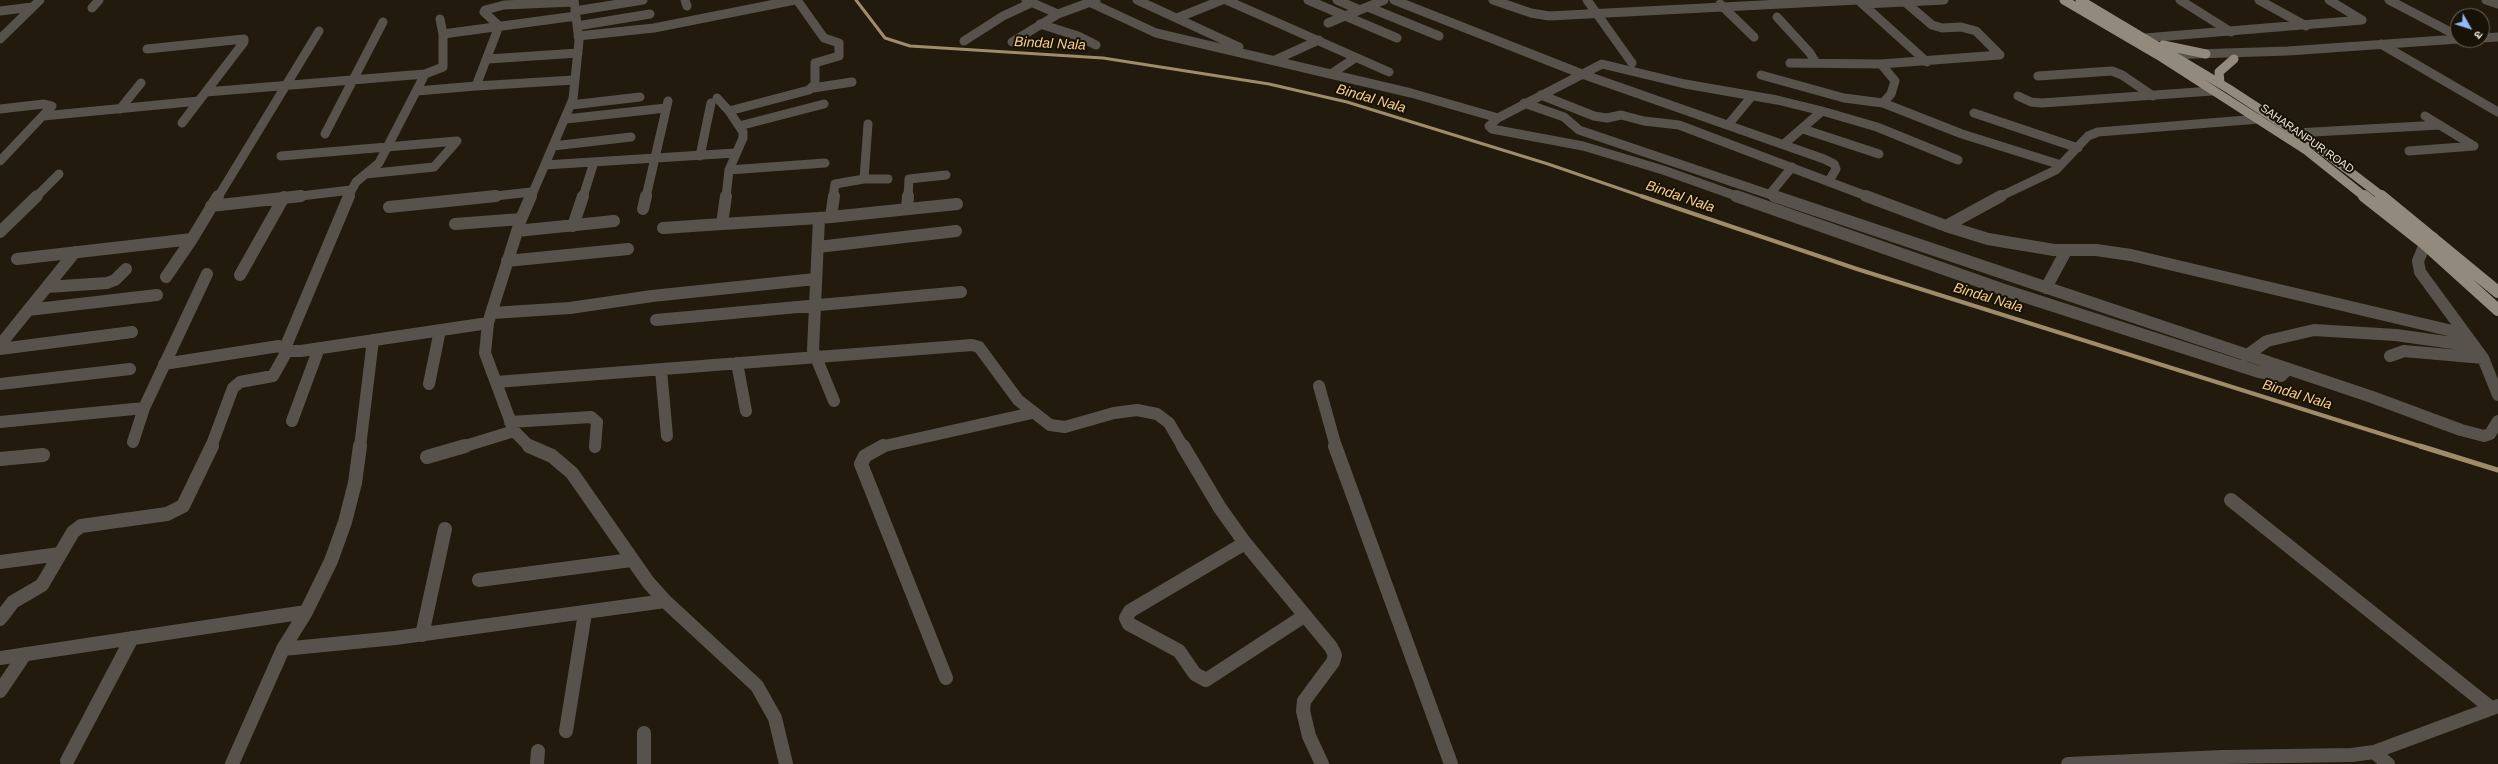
<!DOCTYPE html>
<meta charset="utf-8">
<style>
body{margin:0}
#map{position:relative;width:2498px;height:764px;overflow:hidden;background:#221a0d;font-family:Arial,"Noto Sans Devanagari",sans-serif}
canvas{display:block}
.north{position:absolute;left:2450px;top:8px;width:40px;height:40px;box-sizing:border-box;background:#181105;border:1px solid #6d665c;border-radius:50%;rotate:129deg;font-size:11px;font-weight:700;line-height:16px;text-align:center;color:#ece6de}
.north::after{content:'';display:block;margin:auto;width:14px;height:18px;background:#91b8fd;clip-path:polygon(50% 0,100% 100%,50% 72%,0 100%)}
</style>
<div id="map">
<canvas width="2498" height="764"></canvas>
<div class="north">उ</div>
</div>
<script>
const ctx = document.querySelector('canvas').getContext('2d');
ctx.lineJoin = 'round';
const poly = rows => new Path2D(rows.map(r => 'M' + r).join(''));
function trace(path, color, width, dash) { ctx.strokeStyle = color; ctx.lineWidth = width; ctx.lineCap = dash ? 'butt' : 'round'; ctx.setLineDash(dash || []); ctx.stroke(path); }
function label(font, color, halo, rows, align = 'center') {
  ctx.font = font + ' Arial,sans-serif'; ctx.lineWidth = 4; ctx.setLineDash([]); ctx.textBaseline = 'middle'; ctx.strokeStyle = halo; ctx.fillStyle = color; for (const [text, x, y, turn = 0] of rows) {
    ctx.save(); ctx.translate(x, y); ctx.rotate((+turn || 0) * Math.PI / 180); ctx.textAlign = isNaN(turn) ? turn : align; if (halo) ctx.strokeText(text, 0, 0); ctx.fillText(text, 0, 0); ctx.restore();
  }
}
const streamFar2 = poly([
 [856,0,885,38,910,46,1103,58,1269,84,1347,102,1548,164,1644,197]
]);
const streamFar1 = poly([
 [1641,196,1857,269,2423,447]
]);
const stream = poly([
 [2420,446,2498,470]
]);
const minorFar2 = poly([
 [685,0,687,6],
 [1026,0,1058,14],
 [1137,0,1239,47],
 [1226,0,1389,72],
 [1308,0,1397,38],
 [1337,0,1360,10],
 [1394,0,1582,74,1824,159,1834,164,1836,169,1829,181],
 [1493,0,1531,13,1549,16,1858,0],
 [1587,0,1632,63],
 [1858,0,1927,62],
 [2180,0,2231,32],
 [2259,0,2306,26],
 [2329,0,2362,20],
 [2389,0,2458,36],
 [2486,0,2498,4],
 [1089,2,1156,33,1411,93,1498,118,1602,64,1685,84,1777,100,1822,111,1877,127,1958,160],
 [1720,4,1754,37],
 [1864,4,1944,0],
 [1368,7,1439,36],
 [92,8,99,0],
 [0,11,32,7],
 [575,11,643,0],
 [1777,17,1810,53,1816,63],
 [1177,18,1222,0],
 [440,19,443,34],
 [1328,23,1384,0],
 [1040,24,1078,36,1096,45],
 [577,26,650,14],
 [578,36,654,28,795,0],
 [2145,38,2362,20],
 [2482,38,2498,37],
 [0,39,40,0],
 [964,41,1003,16,1031,3],
 [1012,42,1058,14,1096,0],
 [2381,44,2498,112],
 [147,49,244,39,244,42,182,123],
 [2165,55,2288,51,2458,39],
 [488,59,578,53],
 [1275,60,1319,40],
 [1790,63,1881,64,2000,55,1976,31,1961,27,1942,28,1932,25,1905,2],
 [425,74,443,67,443,34,576,16],
 [1331,74,1355,58],
 [1761,75,1844,98,1883,103,1891,94,1895,81,1881,64],
 [2038,76,2112,71,2122,75,2153,96],
 [476,86,574,80],
 [813,88,852,82],
 [417,91,476,86,499,26,484,12,485,10,504,5,574,2],
 [206,92,425,74,379,163,356,182,348,197],
 [1541,95,1594,116,1607,118,1621,115,1644,121,1679,125,1869,197],
 [2018,96,2031,102,2042,103,2212,91],
 [717,98,729,111],
 [1524,103,1564,117,1579,130,1777,197],
 [1883,103,1962,134,2061,165],
 [571,105,640,97],
 [0,109,44,104,52,106,0,161],
 [120,109,141,83],
 [1974,113,2078,148],
 [43,116,199,101],
 [2425,116,2474,146],
 [1498,118,1489,126,1492,129,1583,146,1663,170,1739,197],
 [566,119,666,108],
 [1728,125,1752,96],
 [739,126,824,104],
 [1803,129,1879,154],
 [2296,133,2440,125],
 [325,134,383,22],
 [1784,144,1822,111],
 [553,146,631,137],
 [2409,151,2474,146],
 [281,156,457,141,434,167,366,174],
 [700,156,711,103],
 [545,165,735,153],
 [729,170,825,163],
 [864,179,888,179],
 [1770,194,1792,167],
 [36,197,59,174],
 [218,197,319,31],
 [292,197,351,190],
 [486,197,531,192],
 [531,197,573,99,579,41,574,0],
 [583,197,594,162],
 [646,197,668,101],
 [726,197,729,170,743,138,743,132,729,111,809,90,815,84,815,63,839,56,839,43,824,38,797,0],
 [833,197,835,184,864,179,868,124],
 [908,197,909,179,946,175],
 [1999,197,2056,170,2088,136,2098,132,2259,119]
]);
const minorFar1 = poly([
 [726,196,722,224,819,218],
 [834,196,831,217,819,218,813,350,834,401],
 [1736,196,2004,290,2259,372,2281,376,2287,370],
 [1774,196,2372,397,2461,430,2484,436,2490,434,2498,421],
 [1866,196,1946,226,1988,239,2054,250,2096,250,2131,255,2465,334],
 [211,206,301,196],
 [389,207,496,196],
 [643,209,646,196],
 [907,209,908,196],
 [831,217,957,204],
 [455,224,521,219],
 [573,226,583,196],
 [1946,226,2001,196],
 [663,228,722,224],
 [517,231,614,221],
 [0,232,37,196],
 [2433,238,2425,244,2418,261,2420,272,2483,358,2498,395],
 [818,247,956,231],
 [17,259,192,239,218,196],
 [507,261,628,249],
 [240,275,284,197],
 [166,277,192,239],
 [47,287,107,283,115,280,126,269],
 [2046,288,2066,251],
 [28,310,157,295],
 [492,313,570,308,652,296,815,279],
 [656,320,961,292],
 [0,345,75,252],
 [285,348,349,196],
 [0,349,132,332],
 [2246,356,2267,341,2314,330,2396,335,2474,346],
 [2390,356,2404,351,2483,358],
 [737,363,746,411],
 [164,364,279,346,287,351,301,351,488,323],
 [661,370,667,436],
 [496,382,972,345,979,347,1018,400,1050,425,1065,427,1114,413,1137,410,1157,414,1169,423,1183,447],
 [0,384,130,369],
 [429,384,440,330],
 [1319,386,1336,447],
 [292,421,319,348],
 [0,422,144,408],
 [510,422,591,417,597,422,595,447],
 [133,442,144,408,207,274],
 [211,447,233,388,240,382,273,376,287,351],
 [360,447,373,340],
 [462,447,514,431],
 [530,447,514,431,485,353,488,323,521,219,531,196],
 [880,447,1032,413]
]);
const minor = poly([
 [529,446,552,456,572,473,648,582,665,601,757,686,775,718,786,764],
 [883,446,865,456,861,464,946,678],
 [1183,446,1220,508,1245,543,1331,647,1335,655,1333,662,1304,701,1303,711,1309,736,1322,764],
 [1335,446,1451,764],
 [427,457,465,446],
 [0,459,43,455],
 [2231,500,2491,708],
 [1245,543,1130,611,1126,618,1129,624,1179,651,1195,674,1206,680,1304,616],
 [0,562,60,554],
 [479,580,631,560],
 [0,619,13,602,42,585,73,532,81,526,167,514,183,506,212,446],
 [422,635,445,529],
 [283,649,395,638,665,601],
 [0,658,306,612],
 [0,691,25,654],
 [566,731,585,613],
 [644,733,644,764],
 [2374,752,2388,764],
 [67,761,132,638],
 [232,764,283,649,306,612,331,561,345,522,355,483,360,446],
 [537,764,538,751],
 [2068,764,2223,757,2352,755,2374,752,2498,706]
]);
const majorFar1 = poly([
 [2064,0,2158,55,2306,150,2365,197],
 [2080,0,2229,89,2319,148,2383,197],
 [2163,45,2206,54],
 [2220,83,2219,72,2234,59]
]);
const major = poly([
 [2364,196,2425,244,2498,310],
 [2381,196,2498,292]
]);
const farStreetnames = [
 ["SAHARANPUR ROAD",2307,139,35]
];
const waterNames = [
 ["Bindal Nala",1050,44,3],
 ["Bindal Nala",1371,99,16],
 ["Bindal Nala",1680,197,19],
 ["Bindal Nala",1988,298,17],
 ["Bindal Nala",2297,395,17]
];
trace(streamFar2, '#9e8c6b', 3);
trace(streamFar1, '#9e8c6b', 4);
trace(stream, '#9e8c6b', 5);
trace(minorFar2, '#57534c', 9);
trace(minorFar1, '#57534c', 12);
trace(minor, '#57534c', 14);
trace(majorFar1, '#928a7c', 9);
trace(major, '#928a7c', 12);
label('11px', '#ece6de', '#181105', farStreetnames);
label('italic 14px', '#f7d18b', '#181105', waterNames);
</script>
